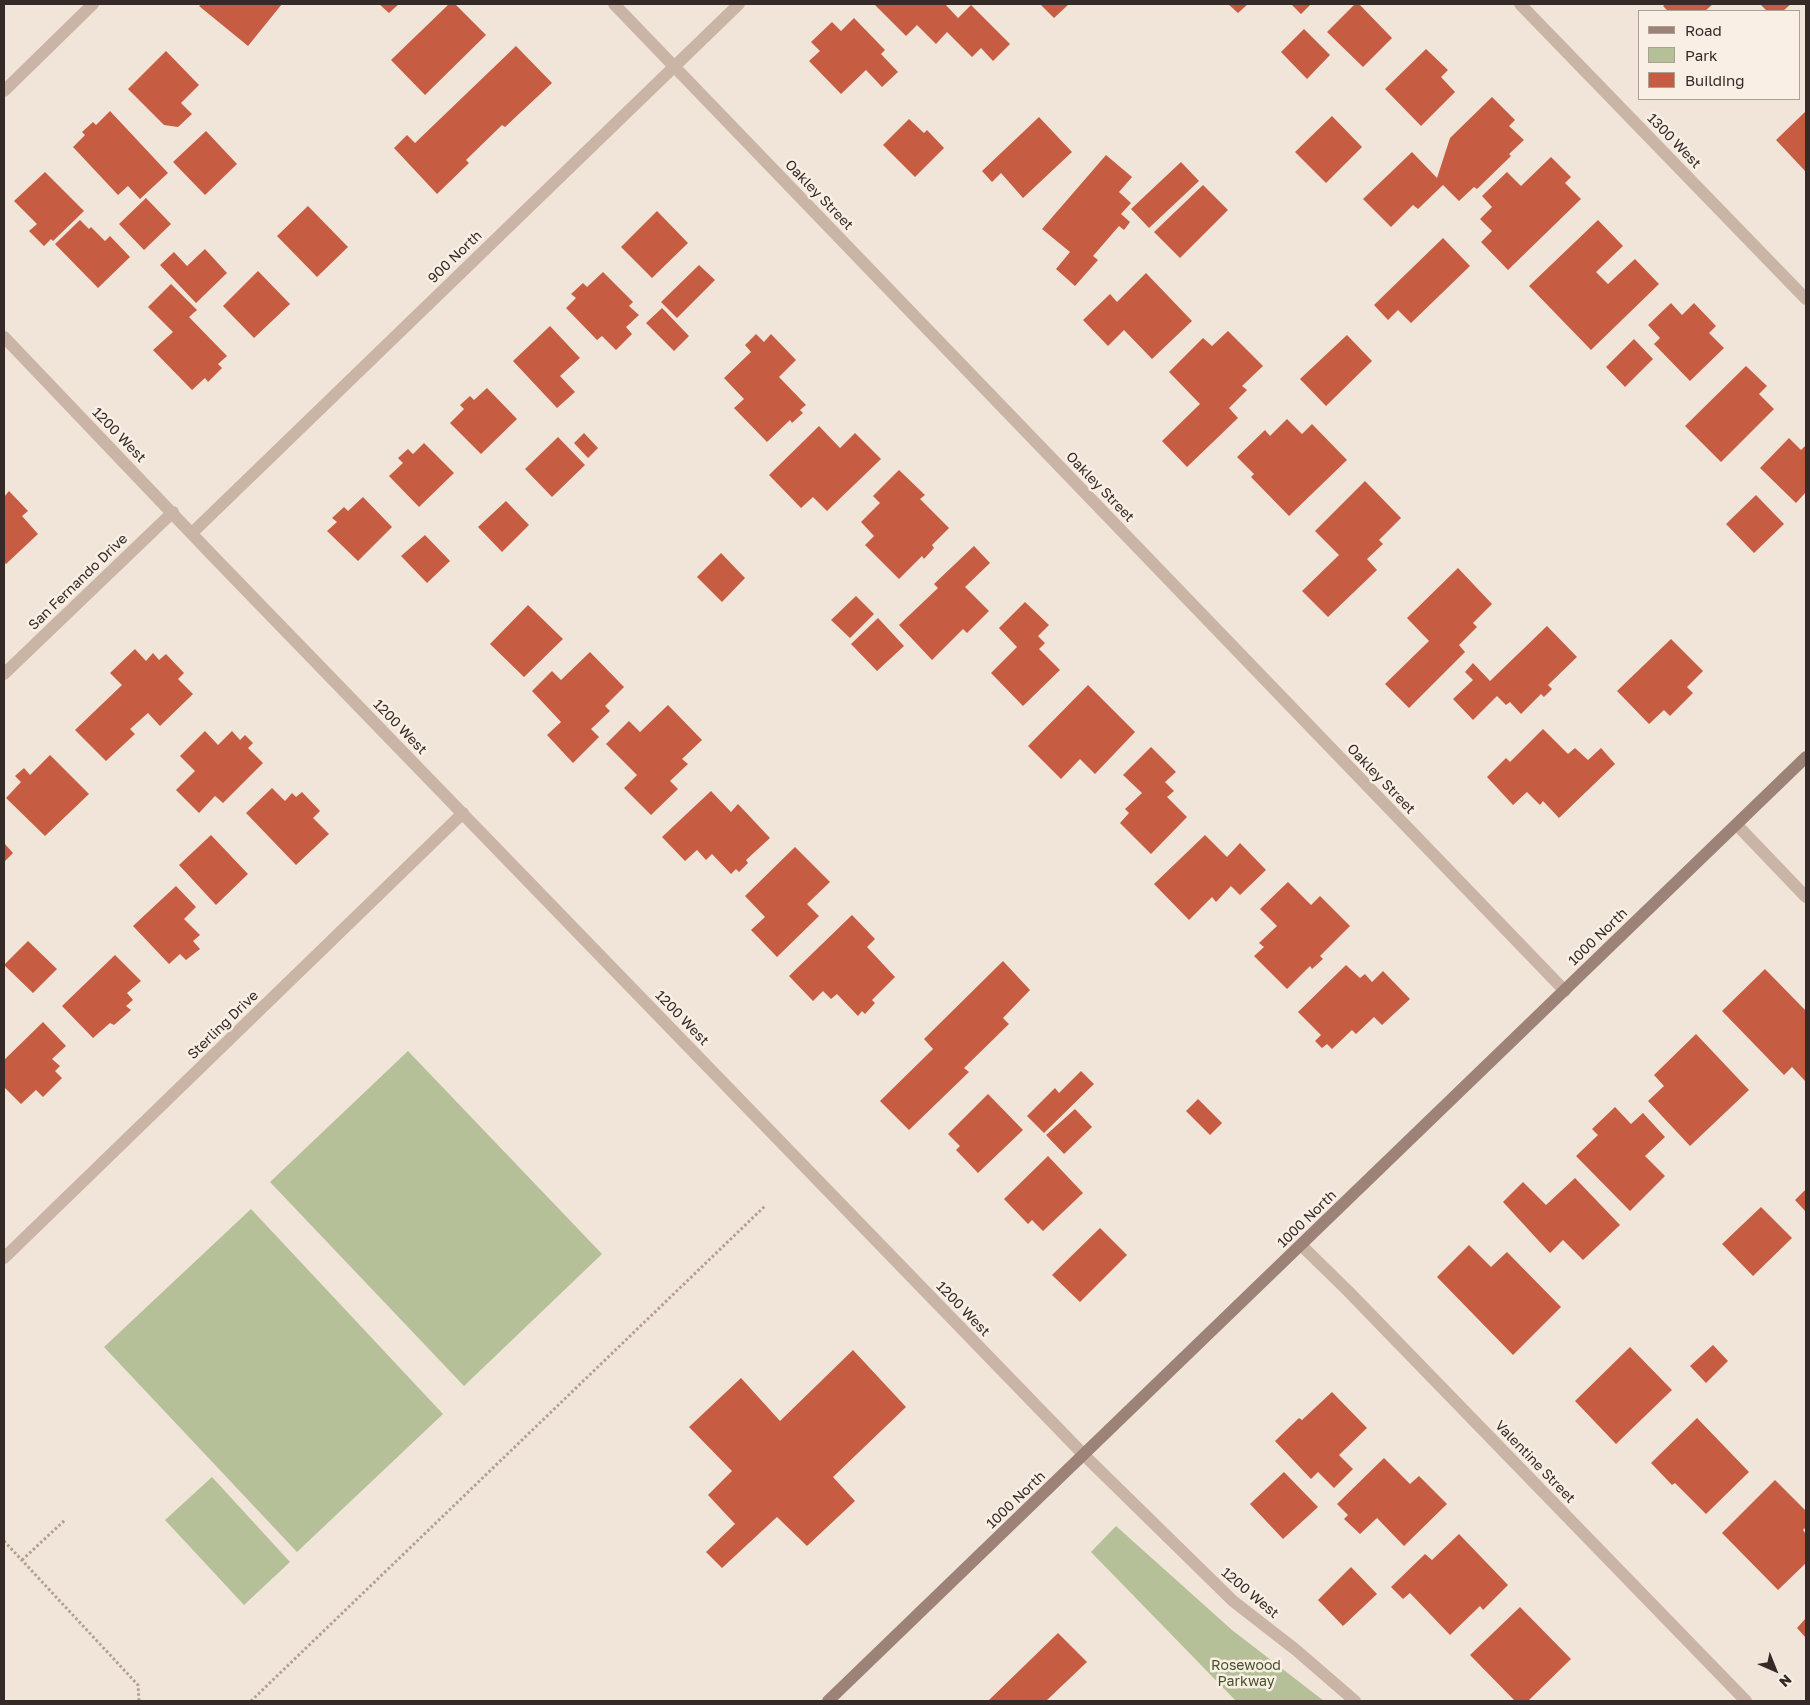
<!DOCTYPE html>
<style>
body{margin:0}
#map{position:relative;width:1810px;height:1705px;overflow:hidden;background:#f1e5d9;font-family:"Golos Text",sans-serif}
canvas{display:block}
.frame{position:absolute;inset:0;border:5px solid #352a27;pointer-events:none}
.legend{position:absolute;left:1638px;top:10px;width:162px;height:90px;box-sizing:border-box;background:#f9efe5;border:1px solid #aba099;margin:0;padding:6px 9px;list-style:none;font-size:15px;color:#352a27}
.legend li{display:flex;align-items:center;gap:10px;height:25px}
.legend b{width:25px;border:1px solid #aba099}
.north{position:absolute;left:1750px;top:1645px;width:50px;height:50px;-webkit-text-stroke:4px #f9efe5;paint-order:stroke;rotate:136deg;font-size:14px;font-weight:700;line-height:20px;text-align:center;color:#352a27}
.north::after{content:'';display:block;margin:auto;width:18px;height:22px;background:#352a27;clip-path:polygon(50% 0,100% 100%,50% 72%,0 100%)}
</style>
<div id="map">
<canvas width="1810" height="1705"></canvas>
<div class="frame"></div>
<ul class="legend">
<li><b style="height:6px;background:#9d8377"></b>Road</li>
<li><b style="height:14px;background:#b5c099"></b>Park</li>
<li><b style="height:14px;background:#c65d43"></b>Building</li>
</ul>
<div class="north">N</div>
</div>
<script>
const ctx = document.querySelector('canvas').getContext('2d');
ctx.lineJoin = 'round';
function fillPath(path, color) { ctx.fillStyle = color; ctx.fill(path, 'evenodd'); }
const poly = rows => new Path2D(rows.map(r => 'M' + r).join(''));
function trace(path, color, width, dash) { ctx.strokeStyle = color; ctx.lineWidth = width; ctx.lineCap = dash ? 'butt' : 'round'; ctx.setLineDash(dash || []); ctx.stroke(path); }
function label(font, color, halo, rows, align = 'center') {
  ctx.font = font + ' "Golos Text",sans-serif'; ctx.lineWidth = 5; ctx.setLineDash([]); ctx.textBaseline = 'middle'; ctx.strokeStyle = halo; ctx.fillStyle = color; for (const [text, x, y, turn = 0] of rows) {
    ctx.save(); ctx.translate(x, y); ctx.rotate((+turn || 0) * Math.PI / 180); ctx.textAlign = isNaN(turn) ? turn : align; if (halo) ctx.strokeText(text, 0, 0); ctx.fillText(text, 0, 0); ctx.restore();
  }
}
const green = poly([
 [408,1051,602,1254,464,1386,270,1182],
 [251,1209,443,1414,297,1552,104,1347],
 [212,1477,290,1562,244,1605,165,1520],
 [1116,1526,1232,1630,1324,1701,1236,1701,1091,1552]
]);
const building = poly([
 [202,4,282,4,248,46,199,6],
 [379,4,399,4,389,13],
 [449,4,455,4,486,35,425,95,391,60],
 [877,4,945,4,958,18,971,5,1010,44,993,61,981,48,972,57,947,32,936,44,917,25,906,36,875,5],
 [1040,4,1069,4,1054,18],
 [1228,4,1248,4,1238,13],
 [1291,4,1311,4,1301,14],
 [1355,4,1359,4,1392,38,1363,67,1327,32],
 [1666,4,1713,4,1705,11,1668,11,1663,6],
 [1760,4,1791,4,1783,11,1767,11],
 [854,18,885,50,881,54,898,72,882,87,866,70,841,94,809,61,820,51,811,42,832,22,841,31],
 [1304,29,1330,55,1307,79,1281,52],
 [516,46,552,83,505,127,502,125,466,160,469,163,437,194,394,148,407,135,415,143],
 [1426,49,1448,70,1441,77,1455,92,1421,126,1385,89],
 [166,51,199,85,181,103,192,114,178,127,164,125,128,89],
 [1492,97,1515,120,1509,126,1524,140,1509,154,1511,156,1477,189,1474,187,1459,201,1443,185,1418,209,1413,205,1391,227,1363,199,1412,152,1437,178,1450,138],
 [110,111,168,173,140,199,128,186,118,195,73,147,85,135,82,132,93,122,96,125],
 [1806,111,1806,172,1776,140],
 [1332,116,1362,147,1326,183,1295,152],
 [1039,117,1072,152,1023,198,1001,173,992,182,982,171],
 [909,119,924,133,927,130,944,148,915,177,883,145],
 [206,131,237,164,205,195,173,162],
 [1106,155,1132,177,1119,192,1131,203,1121,214,1130,222,1124,230,1119,226,1093,256,1098,260,1075,286,1056,269,1070,252,1042,229],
 [1551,157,1571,177,1565,183,1581,199,1508,270,1481,242,1492,231,1480,219,1492,207,1482,196,1507,172,1521,186],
 [1181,162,1199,181,1149,228,1131,209],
 [45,172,84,211,53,241,51,239,44,246,29,231,37,224,14,201],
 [1203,185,1228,210,1180,258,1154,232],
 [146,198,171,224,144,250,119,224],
 [308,206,348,247,317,277,277,236],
 [657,211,688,243,652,278,621,247],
 [80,220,89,229,91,227,105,241,110,236,130,257,98,288,55,244],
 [1598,220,1623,246,1596,272,1608,284,1635,259,1659,284,1591,350,1529,286],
 [1443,238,1470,266,1411,323,1398,310,1388,320,1374,305],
 [205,249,227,273,196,303,160,265,174,252,187,266],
 [699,265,715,280,677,318,661,302],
 [258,271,290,304,254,338,223,306],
 [603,272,633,302,629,306,639,315,626,327,632,334,616,350,602,336,597,340,566,308,576,298,571,294,583,283,587,287],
 [1146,273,1192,321,1152,359,1124,330,1108,346,1083,320,1110,294,1117,302],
 [171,284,197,310,189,317,227,356,218,364,222,368,208,382,205,378,192,390,153,350,173,332,148,307],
 [1671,303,1682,315,1694,303,1716,326,1709,333,1724,348,1690,381,1654,344,1660,338,1648,325],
 [662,308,689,336,674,351,646,323],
 [550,326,580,358,560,376,575,392,557,408,513,361],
 [1228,331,1263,366,1242,386,1247,390,1229,408,1238,418,1187,467,1162,441,1200,404,1169,372,1203,338,1212,346],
 [756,334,764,342,771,334,796,360,779,377,806,405,800,410,803,413,792,423,790,420,767,442,734,408,744,399,724,378,751,352,745,345],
 [1347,335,1372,361,1326,406,1300,379],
 [1634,339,1653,359,1625,387,1606,367],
 [1746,366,1767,386,1759,394,1774,409,1721,462,1685,426],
 [487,388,517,419,481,454,450,423,464,409,460,405,470,396,474,400],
 [1287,419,1302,434,1312,424,1347,460,1289,516,1251,477,1254,474,1237,457,1265,430,1270,436],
 [819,426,840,448,855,433,881,459,827,511,813,497,801,508,769,475],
 [584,433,598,448,588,458,574,443],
 [558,437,585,465,552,497,525,469],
 [1789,438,1801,450,1806,445,1806,492,1796,503,1760,468],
 [424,443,454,473,419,507,389,476,403,463,398,458,408,449,413,454],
 [899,470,925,495,920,499,949,528,932,545,934,548,924,559,922,556,899,579,865,545,874,536,861,522,880,503,873,496],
 [1365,481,1401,518,1379,540,1383,544,1367,559,1377,570,1328,617,1302,591,1339,555,1315,531],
 [9,491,28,511,22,516,38,534,6,564,4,562,4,497],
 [1756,495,1784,524,1754,553,1726,524],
 [363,497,392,527,358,561,327,531,337,522,332,518,344,507,348,511],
 [506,501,529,525,502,552,478,527],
 [425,535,450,561,427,583,401,556],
 [974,546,990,563,965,587,989,611,967,633,963,629,932,660,899,625,938,588,934,584],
 [721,553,745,578,722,602,697,577],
 [1458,568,1492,604,1473,623,1477,627,1459,645,1465,652,1409,708,1385,684,1429,641,1407,618],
 [856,596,874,614,850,638,831,620],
 [1025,602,1049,625,1038,636,1045,643,1039,649,1060,670,1023,706,991,673,1017,647,999,628],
 [528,605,563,639,524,677,490,644],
 [878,618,904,646,877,671,851,644],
 [1547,626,1577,657,1548,685,1552,689,1544,697,1541,694,1521,714,1510,702,1506,705,1497,696,1473,720,1453,699,1473,680,1465,672,1473,663,1490,681],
 [1671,639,1703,671,1687,687,1693,693,1670,716,1664,710,1649,724,1617,691],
 [135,649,146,661,153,653,159,660,166,654,184,673,178,679,193,694,160,726,148,713,130,729,135,734,106,761,75,730,122,685,110,673],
 [590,652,624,687,605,706,610,711,591,729,599,737,573,763,547,735,561,722,532,691,552,671,561,680],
 [1088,685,1135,732,1095,774,1080,759,1061,779,1028,746],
 [668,705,702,740,682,759,688,764,670,781,678,789,651,815,624,788,637,775,606,744,629,721,640,732],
 [1543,729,1568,754,1575,748,1588,760,1601,748,1615,764,1559,818,1543,801,1540,805,1527,792,1513,805,1487,777,1506,758,1510,762],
 [205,731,218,745,232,731,240,740,245,735,253,743,248,748,263,763,223,803,215,796,199,813,176,790,195,771,180,756],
 [1151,747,1176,772,1165,782,1174,791,1167,797,1187,817,1151,854,1120,823,1129,813,1125,809,1142,793,1123,775],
 [50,755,89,794,45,836,6,798,21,782,15,776,24,768,30,775],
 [272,788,285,801,292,793,296,797,302,792,320,811,313,818,329,834,296,865,246,813],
 [711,791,731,812,738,804,770,838,746,860,748,863,739,872,736,869,731,874,712,854,706,860,697,850,685,861,662,837],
 [211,835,248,874,216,905,179,865],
 [1205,835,1227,857,1240,843,1266,870,1240,895,1231,886,1216,902,1212,897,1189,920,1154,884],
 [4,843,13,853,4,862],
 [795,847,830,882,807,904,819,916,777,957,751,930,765,917,745,896],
 [1288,882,1311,905,1320,896,1350,926,1320,956,1323,959,1312,969,1310,966,1287,989,1254,956,1264,947,1259,943,1277,926,1260,909],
 [176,886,196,907,184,919,200,935,193,941,200,949,186,960,180,954,169,964,133,926],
 [852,915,875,939,867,947,895,977,872,1000,875,1003,865,1014,862,1011,858,1016,837,994,831,999,823,991,813,1001,789,976],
 [28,941,57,969,33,993,4,965],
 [115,955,141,981,127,993,133,1000,126,1006,131,1010,114,1025,110,1023,93,1038,62,1006],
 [1003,961,1030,990,1003,1018,1009,1024,964,1068,969,1072,909,1130,880,1101,933,1049,924,1039],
 [1346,965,1360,978,1365,974,1372,982,1383,971,1410,999,1382,1025,1374,1017,1356,1034,1352,1030,1332,1049,1327,1044,1322,1048,1315,1041,1321,1035,1298,1012],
 [1765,969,1806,1011,1806,1082,1792,1067,1784,1075,1722,1011],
 [43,1022,66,1046,52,1059,60,1066,55,1071,62,1078,43,1097,36,1090,21,1104,4,1087,4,1060],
 [1696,1034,1749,1090,1690,1146,1648,1101,1664,1086,1654,1075],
 [1081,1071,1094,1084,1044,1133,1027,1116,1055,1088,1059,1093],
 [988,1094,1023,1130,978,1173,956,1150,960,1146,948,1134],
 [1198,1099,1222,1123,1210,1135,1186,1111],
 [1615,1107,1631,1124,1643,1113,1665,1137,1645,1156,1665,1176,1630,1211,1576,1156,1598,1135,1592,1129],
 [1075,1109,1092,1127,1064,1154,1046,1135],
 [1048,1156,1083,1193,1043,1231,1032,1220,1028,1224,1004,1199],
 [1575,1178,1620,1225,1583,1260,1563,1240,1550,1253,1503,1202,1523,1182,1546,1205],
 [1806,1189,1806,1212,1795,1200],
 [1761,1207,1792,1238,1753,1276,1722,1244],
 [1100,1228,1127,1255,1080,1302,1052,1275],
 [1469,1245,1491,1267,1507,1252,1561,1307,1513,1355,1437,1277],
 [1713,1345,1728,1361,1706,1383,1690,1366],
 [1630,1347,1672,1390,1616,1444,1575,1401],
 [853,1350,906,1407,833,1477,855,1501,807,1546,777,1517,722,1568,706,1552,735,1524,708,1495,732,1471,689,1427,741,1378,780,1421],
 [1332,1392,1367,1428,1339,1455,1353,1469,1334,1488,1318,1472,1311,1479,1275,1441,1299,1418,1302,1420],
 [1697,1418,1749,1472,1706,1514,1675,1483,1672,1485,1651,1463],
 [1384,1458,1410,1484,1419,1476,1447,1504,1404,1546,1377,1518,1360,1534,1344,1519,1348,1515,1337,1504],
 [1284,1472,1318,1507,1283,1539,1250,1504],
 [1775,1480,1806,1511,1806,1527,1803,1530,1806,1534,1806,1563,1778,1590,1722,1533],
 [1459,1534,1508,1585,1483,1610,1480,1606,1450,1635,1410,1593,1403,1599,1391,1587,1425,1554,1432,1560],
 [1351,1567,1377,1594,1343,1626,1318,1600],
 [1520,1607,1571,1659,1528,1701,1515,1701,1470,1655],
 [1806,1618,1806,1638,1797,1628],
 [1058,1633,1087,1662,1046,1701,988,1701]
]);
const path = poly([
 [4,1541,138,1685,139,1701],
 [22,1560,65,1520],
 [251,1701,765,1206]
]);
const street = poly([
 [614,4,1565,991],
 [1520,4,1806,299],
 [4,91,93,4],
 [4,337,211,554,1084,1455,1233,1601,1296,1650,1355,1701],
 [192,533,739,4],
 [4,674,173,512],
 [1737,825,1806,897],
 [1302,1246,1348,1291,1746,1701],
 [4,1258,463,813]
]);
const secondary = poly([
 [828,1701,1806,757]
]);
const streetNames = [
 ["1300 West",1674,141,46],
 ["Oakley Street",819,195,46],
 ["900 North",455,257,-44],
 ["1200 West",119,435,46],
 ["Oakley Street",1100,487,46],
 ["San Fernando Drive",78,582,-44],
 ["1200 West",400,727,46],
 ["Oakley Street",1381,779,46],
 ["1000 North",1598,937,-44],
 ["1200 West",682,1018,46],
 ["Sterling Drive",223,1025,-44],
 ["1000 North",1307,1219,-44],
 ["1200 West",963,1309,46],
 ["Valentine Street",1535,1462,46],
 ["1000 North",1016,1500,-44],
 ["1200 West",1250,1593,40]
];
const parkNames = [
 ["Rosewood",1246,1666],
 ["Parkway",1246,1682]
];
fillPath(green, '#b5c099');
fillPath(building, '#c65d43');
trace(path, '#b59e90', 3, [2.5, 2.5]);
trace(street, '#c9b4a5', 12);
trace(secondary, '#9d8377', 12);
label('14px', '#352a27', '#f9efe5', streetNames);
label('14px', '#46532a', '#f9efe5', parkNames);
</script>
